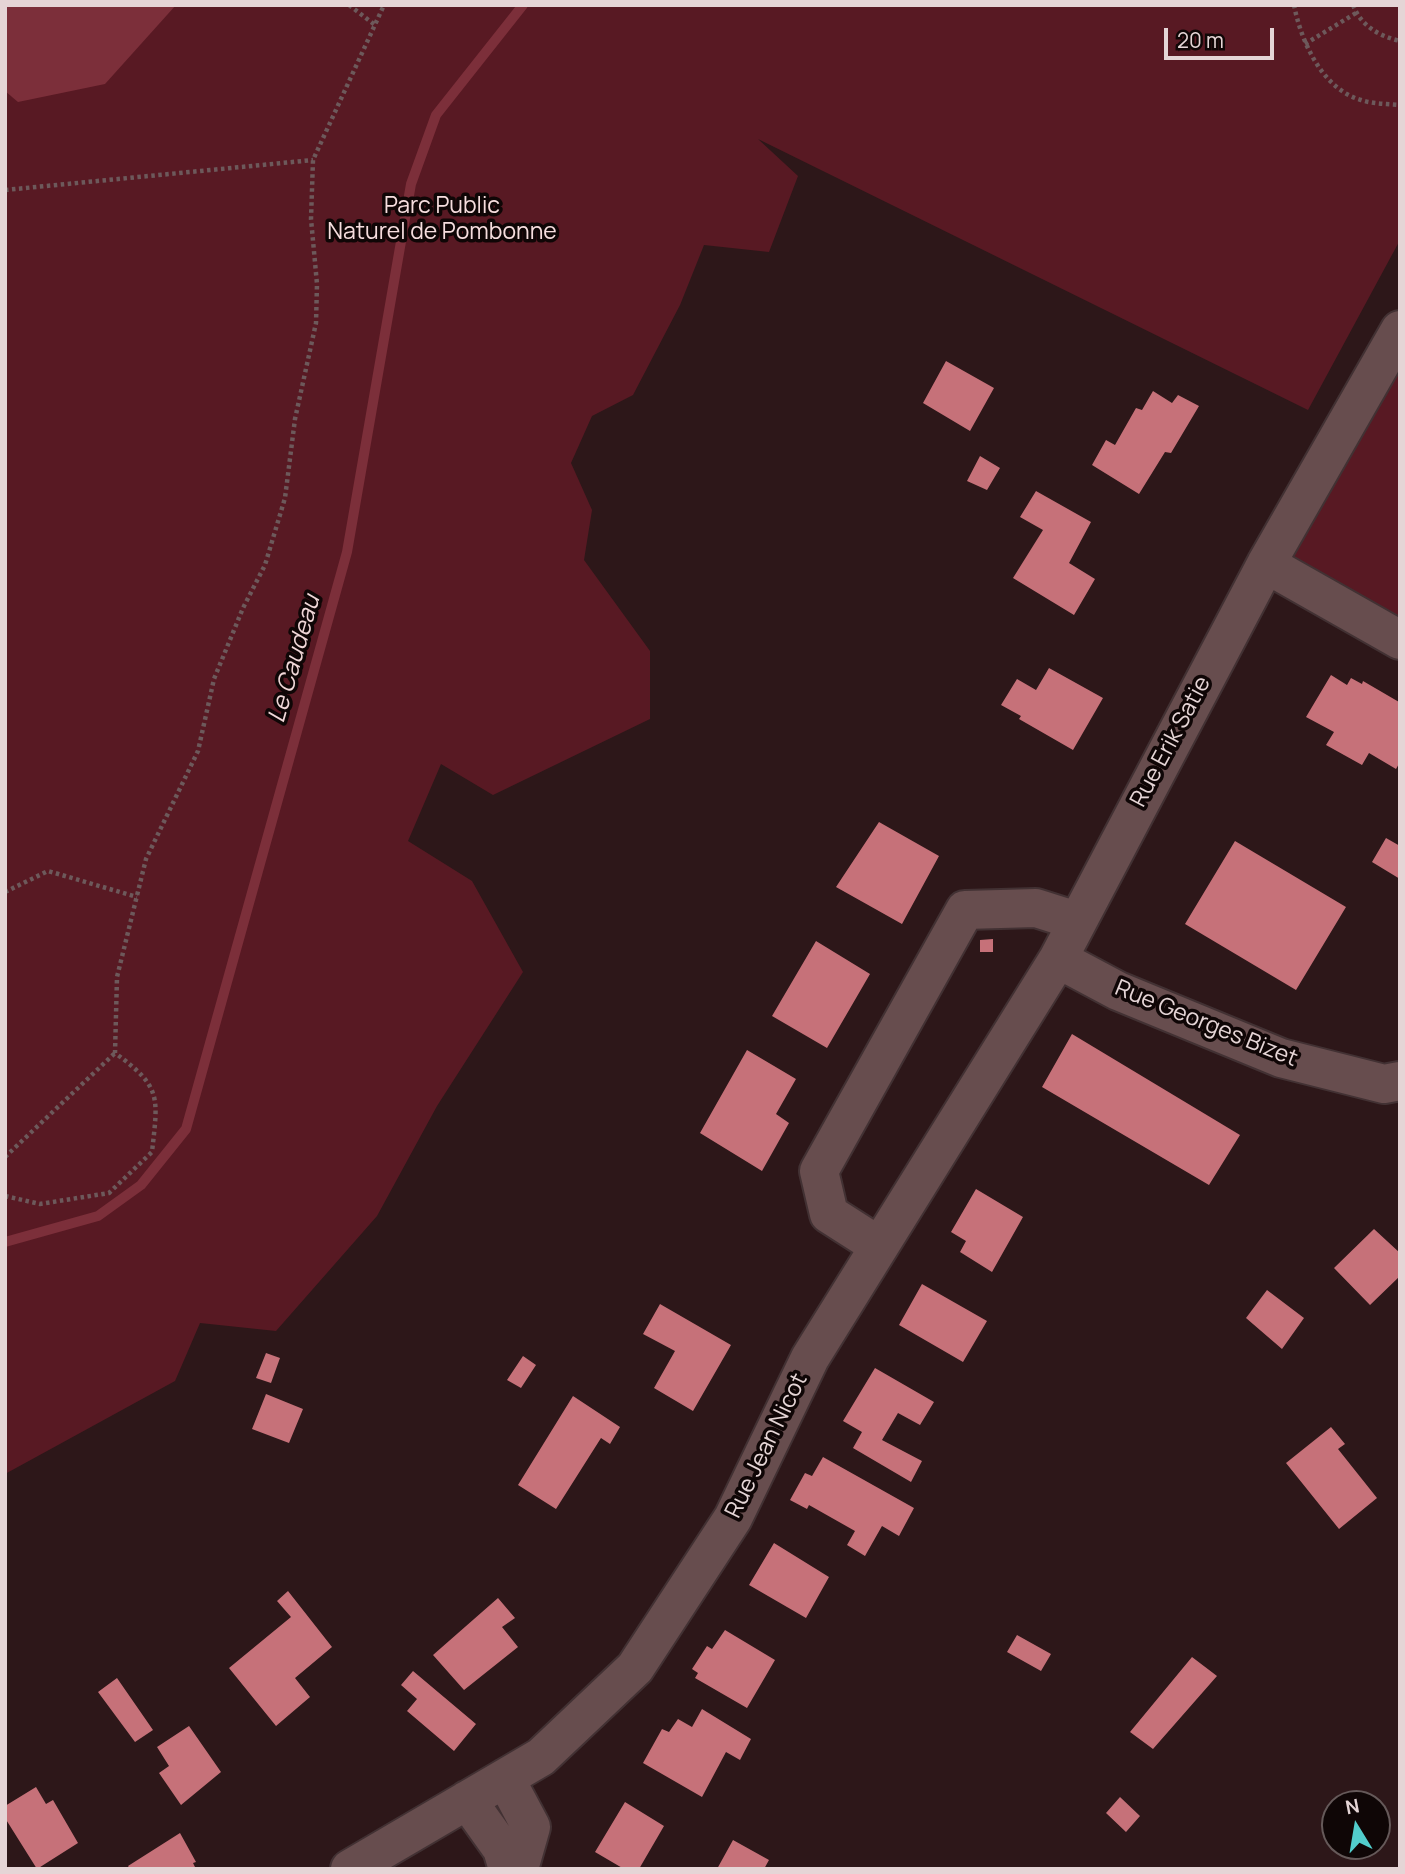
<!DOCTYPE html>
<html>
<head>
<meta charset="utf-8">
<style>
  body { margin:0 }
  #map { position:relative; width:1405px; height:1874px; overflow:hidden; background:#2d1719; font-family:Manrope,sans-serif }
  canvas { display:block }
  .frame { position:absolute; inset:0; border:7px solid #e5d5d6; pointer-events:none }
  .north { position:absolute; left:1321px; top:1790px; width:70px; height:70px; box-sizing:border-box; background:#0f0606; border:2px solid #655959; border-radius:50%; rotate:349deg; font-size:19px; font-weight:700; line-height:28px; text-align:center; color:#e5d5d6 }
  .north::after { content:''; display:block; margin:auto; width:24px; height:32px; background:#52cdcc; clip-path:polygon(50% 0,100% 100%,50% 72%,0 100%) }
  .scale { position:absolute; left:1164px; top:28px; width:110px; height:32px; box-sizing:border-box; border:4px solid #e5d5d6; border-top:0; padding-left:9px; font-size:21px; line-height:24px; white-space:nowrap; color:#e5d5d6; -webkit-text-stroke:5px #0f0606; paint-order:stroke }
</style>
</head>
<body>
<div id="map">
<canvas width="1405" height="1874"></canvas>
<div class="frame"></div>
<div class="north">N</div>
<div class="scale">20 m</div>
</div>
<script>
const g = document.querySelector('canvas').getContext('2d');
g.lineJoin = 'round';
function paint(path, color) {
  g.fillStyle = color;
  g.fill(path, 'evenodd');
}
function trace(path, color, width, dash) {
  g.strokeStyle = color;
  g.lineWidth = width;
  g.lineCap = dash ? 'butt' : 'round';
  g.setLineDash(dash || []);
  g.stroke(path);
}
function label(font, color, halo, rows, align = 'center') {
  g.font = font + ' Manrope,sans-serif';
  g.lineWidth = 7;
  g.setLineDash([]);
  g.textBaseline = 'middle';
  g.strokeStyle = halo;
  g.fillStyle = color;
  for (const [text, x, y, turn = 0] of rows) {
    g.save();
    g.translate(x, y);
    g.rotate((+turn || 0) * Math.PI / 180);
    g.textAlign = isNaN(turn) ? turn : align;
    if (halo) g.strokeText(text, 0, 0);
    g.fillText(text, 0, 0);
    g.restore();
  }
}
paint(new Path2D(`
  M 5,5 L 1400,5 L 1400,240 L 1308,410 L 758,139 L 798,176 L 769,252 L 704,245 L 680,305 L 633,395 L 592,416 L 571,463 L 592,510 L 584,560 L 650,651 L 650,719 L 493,795 L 441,764 L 408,841 L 472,881 L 523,972 L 437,1106 L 377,1216 L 276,1331 L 200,1323 L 175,1381 L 5,1474 Z
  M 1400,361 L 1400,624 L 1288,559 Z`), '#581923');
paint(new Path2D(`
  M 5,5 L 176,5 L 105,84 L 18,102 L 5,91 Z`), '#7c2f3a');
trace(new Path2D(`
  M 5,1242 L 98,1216 L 141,1185 L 186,1129 L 347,552 L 411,184 L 436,115 L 523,5`), '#7c2f3a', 10);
paint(new Path2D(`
  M 946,361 L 994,388 L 970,431 L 923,403 Z
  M 1153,391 L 1172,403 L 1178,395 L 1199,406 L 1171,453 L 1165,452 L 1139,494 L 1092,465 L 1106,440 L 1115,445 L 1136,408 L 1142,410 Z
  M 980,456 L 1000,468 L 987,490 L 967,481 Z
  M 1036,491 L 1091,522 L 1069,563 L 1095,579 L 1074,615 L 1013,578 L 1043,530 L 1020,517 Z
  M 1049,668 L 1103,698 L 1073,750 L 1019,719 L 1021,716 L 1001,705 L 1017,679 L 1036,690 Z
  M 1331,675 L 1347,685 L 1351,678 L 1362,684 L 1363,681 L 1399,702 L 1400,762 L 1396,769 L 1369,753 L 1362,765 L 1326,745 L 1334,732 L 1306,717 Z
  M 879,822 L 939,856 L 902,924 L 836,887 Z
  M 1386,838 L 1400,846 L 1400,879 L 1372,862 Z
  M 1235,841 L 1346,907 L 1296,990 L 1185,924 Z
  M 993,939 L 993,952 L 980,952 L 980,940 Z
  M 816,941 L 870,974 L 827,1048 L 772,1016 Z
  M 1072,1034 L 1240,1135 L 1209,1185 L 1042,1087 Z
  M 747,1050 L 796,1079 L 776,1114 L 789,1123 L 762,1171 L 700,1133 Z
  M 976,1189 L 1023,1217 L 992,1272 L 960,1252 L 966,1241 L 951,1232 Z
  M 1374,1229 L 1400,1253 L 1400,1276 L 1370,1305 L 1334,1268 Z
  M 922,1284 L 987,1321 L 963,1362 L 899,1325 Z
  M 1267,1290 L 1304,1318 L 1282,1349 L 1246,1318 Z
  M 660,1304 L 731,1345 L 693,1411 L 654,1388 L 675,1351 L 643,1334 Z
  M 266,1353 L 280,1358 L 271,1383 L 256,1378 Z
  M 523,1356 L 536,1365 L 521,1388 L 507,1380 Z
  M 875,1368 L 934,1402 L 920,1425 L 898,1413 L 882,1440 L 922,1461 L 911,1482 L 853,1448 L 862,1432 L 843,1421 Z
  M 266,1394 L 303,1409 L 289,1443 L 252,1429 Z
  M 573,1396 L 620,1427 L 610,1444 L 601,1438 L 556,1509 L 518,1485 Z
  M 1331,1427 L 1345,1444 L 1338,1449 L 1377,1498 L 1339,1529 L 1286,1463 Z
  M 823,1457 L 914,1508 L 899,1536 L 882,1526 L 865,1556 L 847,1545 L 855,1531 L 809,1505 L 807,1509 L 790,1500 L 805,1473 L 812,1476 Z
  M 774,1543 L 829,1577 L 806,1618 L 749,1585 Z
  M 288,1591 L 332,1647 L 295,1678 L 310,1697 L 276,1726 L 229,1668 L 291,1617 L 277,1601 Z
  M 498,1598 L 515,1618 L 502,1627 L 518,1647 L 464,1690 L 433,1655 Z
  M 725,1630 L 775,1660 L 747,1708 L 695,1678 L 698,1673 L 692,1669 L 707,1646 L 712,1649 Z
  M 1017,1635 L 1051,1654 L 1041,1671 L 1007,1652 Z
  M 1192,1657 L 1217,1676 L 1153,1749 L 1130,1732 Z
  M 413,1671 L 476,1724 L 454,1751 L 407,1711 L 417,1699 L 401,1685 Z
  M 117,1678 L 153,1730 L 135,1742 L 98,1692 Z
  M 702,1709 L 751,1739 L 740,1760 L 726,1752 L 702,1797 L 643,1763 L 662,1729 L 669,1732 L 678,1719 L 692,1727 Z
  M 189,1726 L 221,1772 L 181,1805 L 159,1773 L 169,1766 L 157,1747 Z
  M 36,1787 L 46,1804 L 53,1800 L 78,1843 L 37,1869 L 5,1818 L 5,1806 Z
  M 1120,1797 L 1140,1816 L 1126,1832 L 1106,1813 Z
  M 625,1802 L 664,1826 L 639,1869 L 624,1869 L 595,1852 Z
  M 180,1833 L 196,1862 L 193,1863 L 196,1869 L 130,1869 L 128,1866 Z
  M 733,1840 L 769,1860 L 764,1869 L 717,1869 Z`), '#c67179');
const street = new Path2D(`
  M 1266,564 L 1400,640
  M 1058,959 L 1118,991 L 1281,1058 L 1384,1084 L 1400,1081
  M 879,1246 L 829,1214 L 819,1171 L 965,910 L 1036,908 L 1077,921
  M 505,1778 L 531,1827 L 519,1869
  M 467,1800 L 502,1849 L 508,1869
  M 350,1869 L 541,1757 L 635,1668 L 733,1518 L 810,1358 L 1058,959 L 1266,564 L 1400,330`);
trace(street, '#423133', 42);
trace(new Path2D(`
  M 349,5 L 375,25
  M 1294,5 C 1301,41 1322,89 1361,100 C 1373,104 1387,104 1400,105
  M 1353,5 C 1361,26 1379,36 1400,41
  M 1305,44 L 1356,13
  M 5,190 L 313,160
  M 5,892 L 48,871 L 137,897
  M 5,1157 L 115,1053
  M 5,1196 L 40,1204 L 109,1193 L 152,1152 C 158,1097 162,1087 115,1053 L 117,977 L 146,859 L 198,751 L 214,679 L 243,608 L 265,565 L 285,498 L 295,419 L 316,323 L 317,284 L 311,219 L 313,160 L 384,5`), '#6d595b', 4.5, [3.5, 3.5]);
trace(street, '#674d4e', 38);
label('23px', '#f6ddde', '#0f0606', [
  ["Parc Public",442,207],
  ["Naturel de Pombonne",442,233]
]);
label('23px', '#e5d5d6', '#0f0606', [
  ["Rue Erik Satie",1171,742,-62],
  ["Rue Georges Bizet",1206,1024,22],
  ["Rue Jean Nicot",767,1446,-64]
]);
label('italic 24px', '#f0d7d8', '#0f0606', [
  ["Le Caudeau",295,659,-74]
]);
</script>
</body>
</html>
